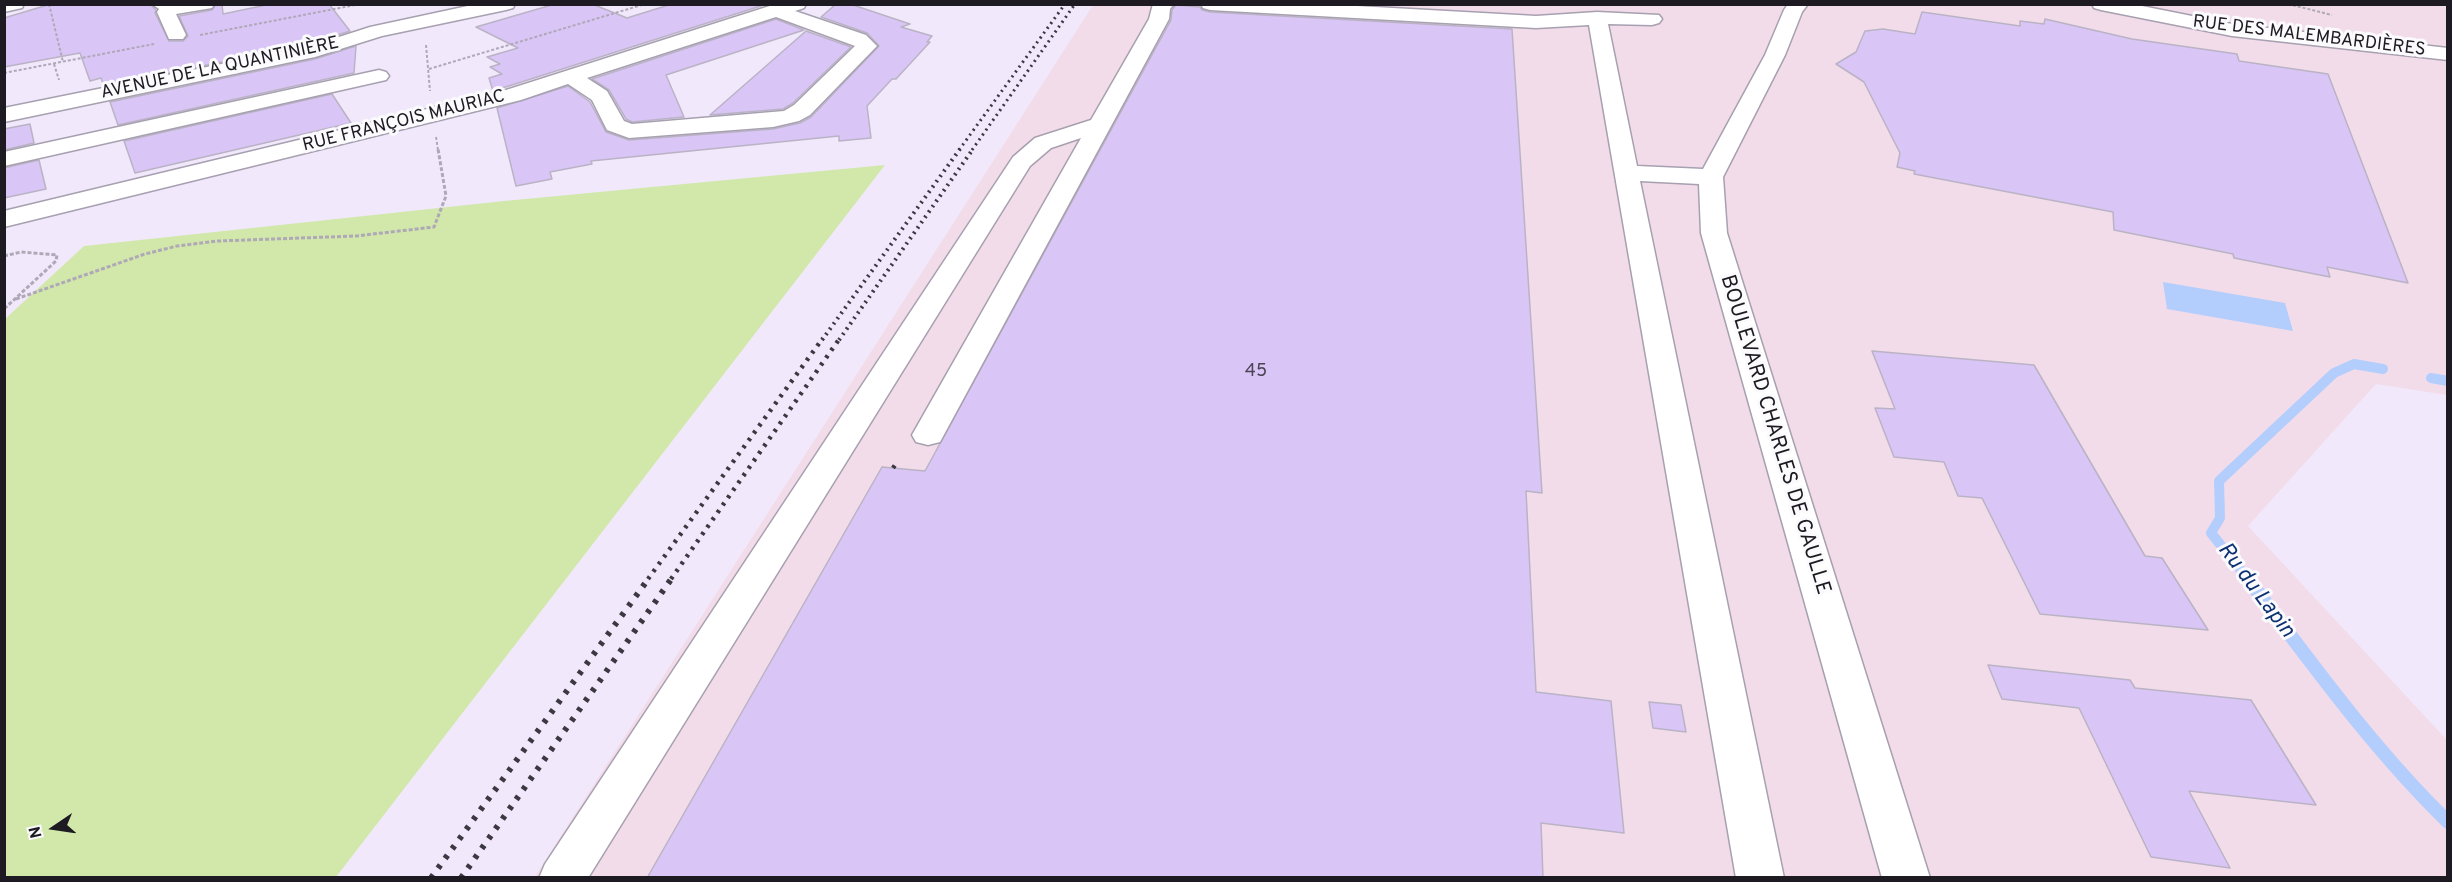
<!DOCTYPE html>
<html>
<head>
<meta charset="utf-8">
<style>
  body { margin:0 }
  #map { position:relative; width:2452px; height:882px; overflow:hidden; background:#f1e9fb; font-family:Overpass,sans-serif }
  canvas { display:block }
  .frame { position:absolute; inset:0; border:6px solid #1d1a21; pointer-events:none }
  .north { position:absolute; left:24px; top:798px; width:60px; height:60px; -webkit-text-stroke:4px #fbfafd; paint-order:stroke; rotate:257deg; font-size:16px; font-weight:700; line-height:24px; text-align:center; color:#1d1a21 }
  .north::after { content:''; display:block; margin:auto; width:21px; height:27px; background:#1d1a21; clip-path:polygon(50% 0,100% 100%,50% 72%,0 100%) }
</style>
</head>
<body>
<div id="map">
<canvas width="2452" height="882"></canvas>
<div class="frame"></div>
<div class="north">N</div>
</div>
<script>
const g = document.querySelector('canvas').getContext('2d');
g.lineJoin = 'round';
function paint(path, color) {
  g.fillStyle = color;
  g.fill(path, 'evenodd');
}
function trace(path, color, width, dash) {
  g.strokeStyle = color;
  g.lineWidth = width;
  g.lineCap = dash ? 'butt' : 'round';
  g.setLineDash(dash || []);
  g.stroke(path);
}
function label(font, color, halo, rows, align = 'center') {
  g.font = font + ' Overpass,sans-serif';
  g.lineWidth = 6;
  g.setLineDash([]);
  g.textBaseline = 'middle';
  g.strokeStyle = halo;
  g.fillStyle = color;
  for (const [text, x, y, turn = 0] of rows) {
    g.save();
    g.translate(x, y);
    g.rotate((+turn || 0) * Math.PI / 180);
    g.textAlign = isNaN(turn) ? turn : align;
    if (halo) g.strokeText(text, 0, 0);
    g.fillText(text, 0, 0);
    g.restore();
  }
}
paint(new Path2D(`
  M 1093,5 L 2447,5 L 2447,395 L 2376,384 L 2248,526 L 2447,740 L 2447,877 L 534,878 Z`), '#f2dce9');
paint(new Path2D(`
  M 885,165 L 336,877 L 5,877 L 5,319 L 84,246 L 504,201 Z`), '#d1e8aa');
paint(new Path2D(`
  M 2163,282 L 2285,303 L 2293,331 L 2167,309 Z`), '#b3cefd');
trace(new Path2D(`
  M 2431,378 L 2448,381
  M 2248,579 L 2211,533 L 2220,518 L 2219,481 L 2334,373 L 2354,364 L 2383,369`), '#b3cefd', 10);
trace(new Path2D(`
  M 2247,578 C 2311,662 2372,748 2448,822`), '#b3cefd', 14);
const building = new Path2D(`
  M 51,4 L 150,4 L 156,10 L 155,13 L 169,41 L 183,41 L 188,36 L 179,16 L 212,10 L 216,4 L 222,4 L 223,14 L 271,4 L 329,4 L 350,31 L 310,44 L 104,86 L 101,78 L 90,81 L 80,53 L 4,67 L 4,18 Z
  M 555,4 L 592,4 L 627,18 L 672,4 L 767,4 L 493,91 L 489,78 L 502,74 L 490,67 L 500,64 L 487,57 L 518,48 L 476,27 Z
  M 836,4 L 850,4 L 910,24 L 901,27 L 932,36 L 927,42 L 930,42 L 896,79 L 892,79 L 867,106 L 871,138 L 839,141 L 839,136 L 591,161 L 592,164 L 550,172 L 552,179 L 516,186 L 497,108 L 568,86 L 590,102 L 606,132 L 629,140 L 773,129 L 800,123 L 811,117 L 879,46 L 867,33 L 821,17 Z
  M 1176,5 L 1200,7 L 1202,10 L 1210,12 L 1512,29 L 1542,493 L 1526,491 L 1536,692 L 1611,701 L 1624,833 L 1541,823 L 1543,878 L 647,878 L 882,467 L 925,471 L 1171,20 L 1172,10 Z
  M 1922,12 L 2020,26 L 2020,21 L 2044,24 L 2045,19 L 2132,39 L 2237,54 L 2239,61 L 2328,74 L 2408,283 L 2327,267 L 2330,277 L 2234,258 L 2233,254 L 2114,230 L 2113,212 L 1914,174 L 1915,171 L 1897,167 L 1900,153 L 1864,82 L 1836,64 L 1856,52 L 1865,31 L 1883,29 L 1915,34 Z
  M 776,19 L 804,30 L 666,75 L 684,117 L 632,122 L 626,119 L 609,90 L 592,79 Z
  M 806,31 L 851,47 L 793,103 L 783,109 L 710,115 Z
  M 356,46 L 354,73 L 322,80 L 118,125 L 110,102 L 315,59 Z
  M 332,94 L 351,123 L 135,173 L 124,141 Z
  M 30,124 L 34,143 L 4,150 L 4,129 Z
  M 39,160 L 46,189 L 4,198 L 4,168 Z
  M 1872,351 L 2034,365 L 2145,556 L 2162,558 L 2208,630 L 2040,614 L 1982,498 L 1958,496 L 1944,462 L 1894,457 L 1875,408 L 1895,409 Z
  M 1988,665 L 2130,680 L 2135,688 L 2251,700 L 2316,805 L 2189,791 L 2230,868 L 2151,857 L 2079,708 L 2002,699 Z
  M 1649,702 L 1681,705 L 1686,732 L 1653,728 Z`);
paint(building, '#dac5f7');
trace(building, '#bab3c5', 1.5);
const minor = new Path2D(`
  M 4,4 L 24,4 L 22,8 L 4,12 Z
  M 152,4 L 214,4 L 212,8 L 176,14 L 186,35 L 183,39 L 169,39 L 157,12 L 159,9 Z
  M 477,4 L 515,4 L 513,8 L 506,10 L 382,36 L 315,57 L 4,122 L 4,108 L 311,46 L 370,27 Z
  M 776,4 L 806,4 L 804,8 L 795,11 L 866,35 L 877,46 L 810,115 L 799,121 L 773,127 L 629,138 L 607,130 L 592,100 L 568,84 L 521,100 L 4,227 L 4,211 L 506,90 ZM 776,17 L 855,46 L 794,105 L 784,111 L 632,124 L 624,121 L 607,91 L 587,78 Z
  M 1153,4 L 1174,4 L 1170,9 L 1169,19 L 940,442 L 928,445 L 916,442 L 912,435 L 1081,138 L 1051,148 L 1030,166 L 588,878 L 539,878 L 545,864 L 1013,157 L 1035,138 L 1091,120 L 1149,19 Z
  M 1201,4 L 1321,4 L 1536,16 L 1597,12 L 1659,15 L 1662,19 L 1659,23 L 1652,25 L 1608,24 L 1637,166 L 1703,169 L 1765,55 L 1784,10 L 1788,4 L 1808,4 L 1802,12 L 1785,55 L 1723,177 L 1727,233 L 1930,878 L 1882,878 L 1701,233 L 1699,184 L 1640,181 L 1784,878 L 1736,878 L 1589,25 L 1536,28 L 1210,10 L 1203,8 Z
  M 2092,4 L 2132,4 L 2232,24 L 2448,48 L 2448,60 L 2232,36 L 2101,10 L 2094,8 Z
  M 379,70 L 386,72 L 389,76 L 386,80 L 4,166 L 4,152 Z`);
trace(minor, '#a7a0b0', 3);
trace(new Path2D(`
  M 49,4 L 63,62
  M 2288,4 L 2332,15
  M 200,35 L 355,5
  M 426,45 L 430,91
  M 54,64 L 59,80
  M 429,69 L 645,4
  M 4,73 L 154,44
  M 436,137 L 438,150`), '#afa8b7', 2, [3, 2]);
trace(new Path2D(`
  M 4,256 L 21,252 L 57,255 L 56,261 L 4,309
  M 16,299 L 145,254 L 177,246 L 218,241 L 356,236 L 434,227 L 446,196 L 438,149`), '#afa8b7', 3, [4, 2]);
paint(minor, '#fff');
trace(new Path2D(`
  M 959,150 L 1065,4
  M 972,150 L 1075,4`), '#3c3841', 3, [2, 4]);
trace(new Path2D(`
  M 822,340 L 960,149
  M 839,340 L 973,149`), '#3c3841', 4, [2, 4.5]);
trace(new Path2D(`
  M 893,468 L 898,461
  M 648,579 L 823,338
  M 671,579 L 840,338`), '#3c3841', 4.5, [3, 6]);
trace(new Path2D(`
  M 431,878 L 649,578
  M 461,878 L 672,578`), '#3c3841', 6, [4, 8]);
label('18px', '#1d1a21', '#fbfafd', [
  ["RUE DES MALEMBARDIÈRES",2309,37,7],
  ["AVENUE DE LA QUANTINIÈRE",220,69,-12],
  ["RUE FRANÇOIS MAURIAC",404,122,-14]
]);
label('18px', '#4c4556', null, [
  ["45",1256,372]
]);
label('21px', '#1d1a21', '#fbfafd', [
  ["BOULEVARD CHARLES DE GAULLE",1774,435,73]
]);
label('italic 22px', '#0d3273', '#fbfafd', [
  ["Ru du Lapin",2255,591,53]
]);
</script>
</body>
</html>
